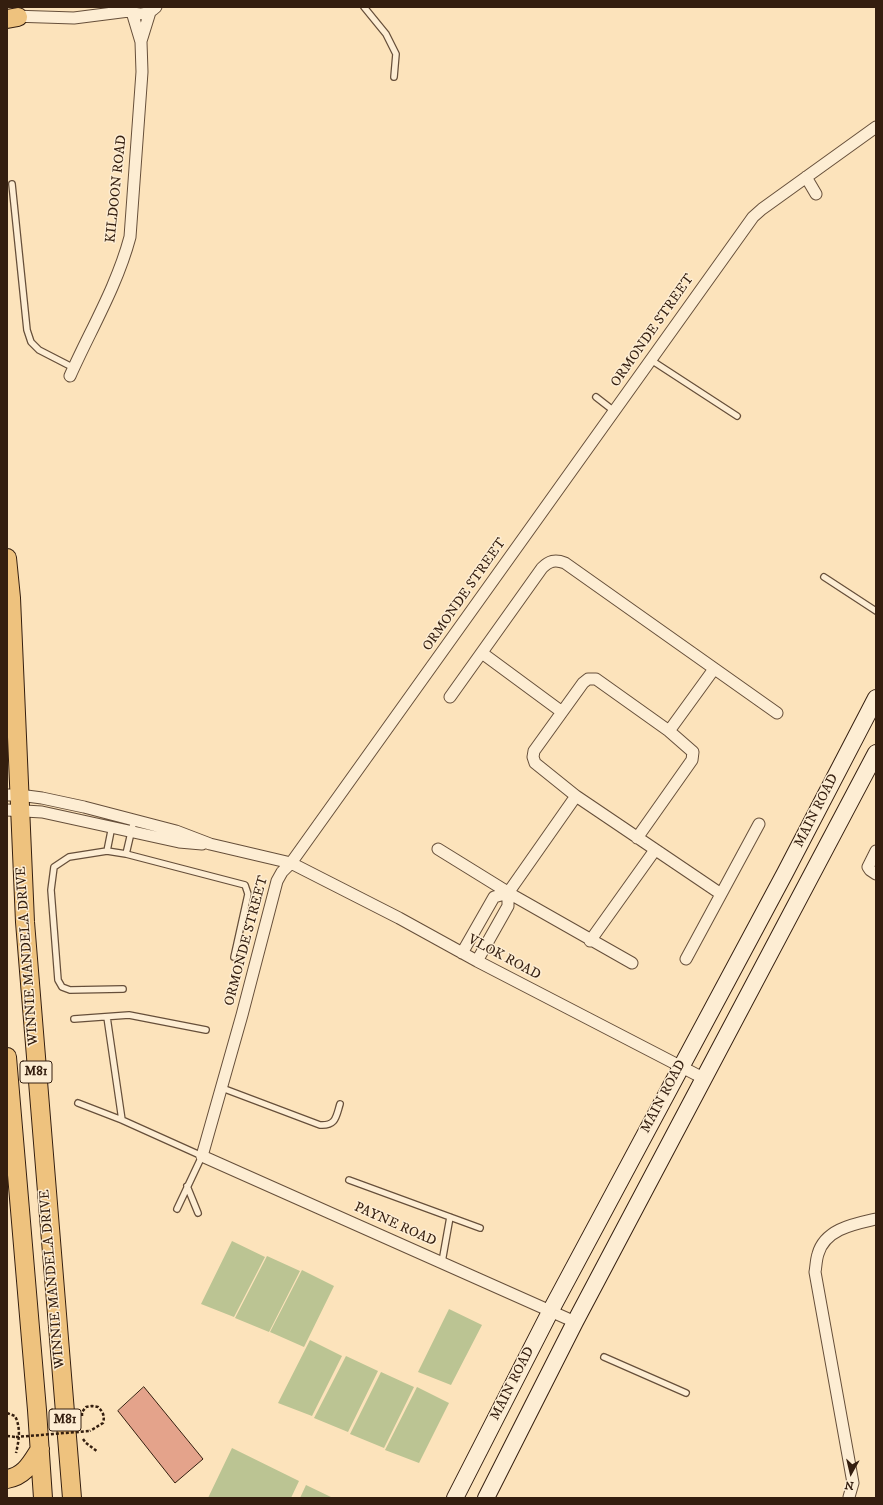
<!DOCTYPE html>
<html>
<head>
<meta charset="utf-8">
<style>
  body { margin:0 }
  #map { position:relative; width:883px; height:1505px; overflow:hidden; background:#fce3bb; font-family:"IM FELL DW Pica",serif }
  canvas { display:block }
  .frame { position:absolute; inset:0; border:8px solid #341e0f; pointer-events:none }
  .north { position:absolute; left:831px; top:1453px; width:40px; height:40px; -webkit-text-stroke:3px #fdedd3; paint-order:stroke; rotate:188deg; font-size:11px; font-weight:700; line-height:16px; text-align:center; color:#341e0f }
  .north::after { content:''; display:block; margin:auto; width:14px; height:18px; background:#341e0f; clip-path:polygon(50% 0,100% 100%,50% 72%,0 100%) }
</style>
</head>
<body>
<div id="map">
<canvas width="883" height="1505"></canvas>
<div class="frame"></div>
<div class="north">N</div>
</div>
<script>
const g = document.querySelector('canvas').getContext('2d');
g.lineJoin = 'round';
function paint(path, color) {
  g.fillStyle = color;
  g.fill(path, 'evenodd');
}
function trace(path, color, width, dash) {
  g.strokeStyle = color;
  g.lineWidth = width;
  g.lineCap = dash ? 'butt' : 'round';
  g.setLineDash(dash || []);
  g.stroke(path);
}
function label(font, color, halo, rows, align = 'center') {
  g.font = font + ' "IM FELL DW Pica",serif';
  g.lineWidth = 3;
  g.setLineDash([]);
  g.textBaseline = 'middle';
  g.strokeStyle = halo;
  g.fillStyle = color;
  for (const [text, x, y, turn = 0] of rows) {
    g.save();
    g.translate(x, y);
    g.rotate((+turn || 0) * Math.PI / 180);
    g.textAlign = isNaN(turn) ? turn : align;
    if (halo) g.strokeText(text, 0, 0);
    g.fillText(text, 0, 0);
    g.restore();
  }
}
paint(new Path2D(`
  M 232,1241 L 265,1257 L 234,1317 L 201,1304 Z
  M 267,1256 L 300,1271 L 269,1332 L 235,1318 Z
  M 302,1270 L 334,1286 L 304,1347 L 270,1332 Z
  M 449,1309 L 482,1325 L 451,1385 L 418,1372 Z
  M 310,1340 L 342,1356 L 312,1416 L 278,1403 Z
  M 346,1356 L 378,1371 L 348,1432 L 314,1418 Z
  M 381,1372 L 414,1387 L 384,1448 L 350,1434 Z
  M 417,1387 L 449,1403 L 419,1463 L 385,1450 Z
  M 232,1448 L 299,1481 L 291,1498 L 208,1498 Z
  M 306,1485 L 333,1498 L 300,1498 Z`), '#bbc493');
const building = new Path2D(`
  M 144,1387 L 203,1459 L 175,1483 L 118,1411 Z`);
paint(building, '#e4a38b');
trace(building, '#341e0f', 1);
const service = new Path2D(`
  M 364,7 L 386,34 L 396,54 L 394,77
  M 12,184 L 27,330 L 31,342 L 39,350 L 74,368
  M 651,360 L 737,416
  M 596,397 L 614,411
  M 824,577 L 876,611
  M 107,851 L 112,826
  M 126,854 L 134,820
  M 123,989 L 70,990 L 62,987 L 58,980 L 51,890 L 54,867 L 69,857 L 107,851 L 126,854 L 245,885 L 248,894 L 234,957
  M 107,1017 L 122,1120
  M 74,1019 L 129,1015 L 206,1030
  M 222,1088 L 320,1125 C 336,1126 336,1117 340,1104
  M 78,1103 L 122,1120 L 202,1156 L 177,1209
  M 349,1180 L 480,1228
  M 187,1186 L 198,1213
  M 442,1262 L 450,1217
  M 604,1357 L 686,1393`);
const minor = new Path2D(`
  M 128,10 C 138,16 148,15 156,7
  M 12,16 L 74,18 L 129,11
  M 141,41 L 150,12
  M 806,177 L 816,194
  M 70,376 C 90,331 117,286 130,237 L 142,72 L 141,42 L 132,12
  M 482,653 L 562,712
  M 450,697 L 542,568 C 549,561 555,559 565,563 L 777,713
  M 669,731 L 714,669
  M 7,795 L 19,795 L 42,798 L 84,807 L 176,831 L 210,844 L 291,863 L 399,918 L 477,961 L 703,1078
  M 7,810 L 42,812 L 179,842 L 202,844
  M 637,838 L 692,760 L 693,752 L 669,731 L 596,679 L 588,679 L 583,683 L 534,751 L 533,757 L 535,763 L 576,796 L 721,894
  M 438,849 L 514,896 L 632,963
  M 876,851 L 868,867 L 870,870 L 876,874
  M 590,941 L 655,850
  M 462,953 L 494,897 L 508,893 L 576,796
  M 686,959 L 759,824
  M 477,961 L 508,906 L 508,893
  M 575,1322 L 202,1156 L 242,1015 L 277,881 L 282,872 L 291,863 L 753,217 L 762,209 L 876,127
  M 849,1497 L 853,1483 L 815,1272 C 816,1267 816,1260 818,1254 C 825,1229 854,1224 876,1219`);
const secondary = new Path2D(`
  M 455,1498 L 551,1310 L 785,873 L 876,698
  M 486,1498 L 575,1322 L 876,753`);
const primary = new Path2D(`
  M 7,19 L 18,17
  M 7,558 L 11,598 L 25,922 L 72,1498
  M 7,1057 L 37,1410 L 43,1498
  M 7,1479 C 25,1476 31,1463 40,1449`);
trace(service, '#664f3a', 8);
trace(minor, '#664f3a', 13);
trace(secondary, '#341e0f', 18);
trace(primary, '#341e0f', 20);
trace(new Path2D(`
  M 7,1413 L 15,1416 C 21,1428 19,1440 16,1453
  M 82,1416 L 82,1412 L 86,1407 L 92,1406 L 98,1407 C 103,1412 105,1416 103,1423 L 90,1431
  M 7,1436 L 16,1437
  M 83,1439 L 86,1443 L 98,1452`), '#341e0f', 2.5, [3, 2]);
trace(service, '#fdedd3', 5.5);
trace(minor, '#fdedd3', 11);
trace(secondary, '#fdedd3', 16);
trace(primary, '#eec27e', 18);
trace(new Path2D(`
  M 16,1437 L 90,1431`), '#341e0f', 2.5, [3, 2]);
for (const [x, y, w] of [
  [36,1072,32],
  [65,1420,32]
]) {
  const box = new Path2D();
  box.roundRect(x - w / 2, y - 11, w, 22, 3);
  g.fillStyle = '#fdedd3';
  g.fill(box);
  trace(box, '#341e0f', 1);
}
label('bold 13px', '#341e0f', null, [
  ["M81",36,1072],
  ["M81",65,1420]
]);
label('14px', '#341e0f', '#fdedd3', [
  ["KILDOON ROAD",117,189,-84],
  ["ORMONDE STREET",653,331,-55],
  ["ORMONDE STREET",465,595,-55],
  ["MAIN ROAD",817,811,-63],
  ["ORMONDE STREET",247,941,-75],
  ["WINNIE MANDELA DRIVE",28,956,-94],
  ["VLOK ROAD",504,958,28],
  ["MAIN ROAD",664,1097,-62],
  ["PAYNE ROAD",395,1225,24],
  ["WINNIE MANDELA DRIVE",53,1279,-95],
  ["MAIN ROAD",513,1384,-63]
]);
</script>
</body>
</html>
